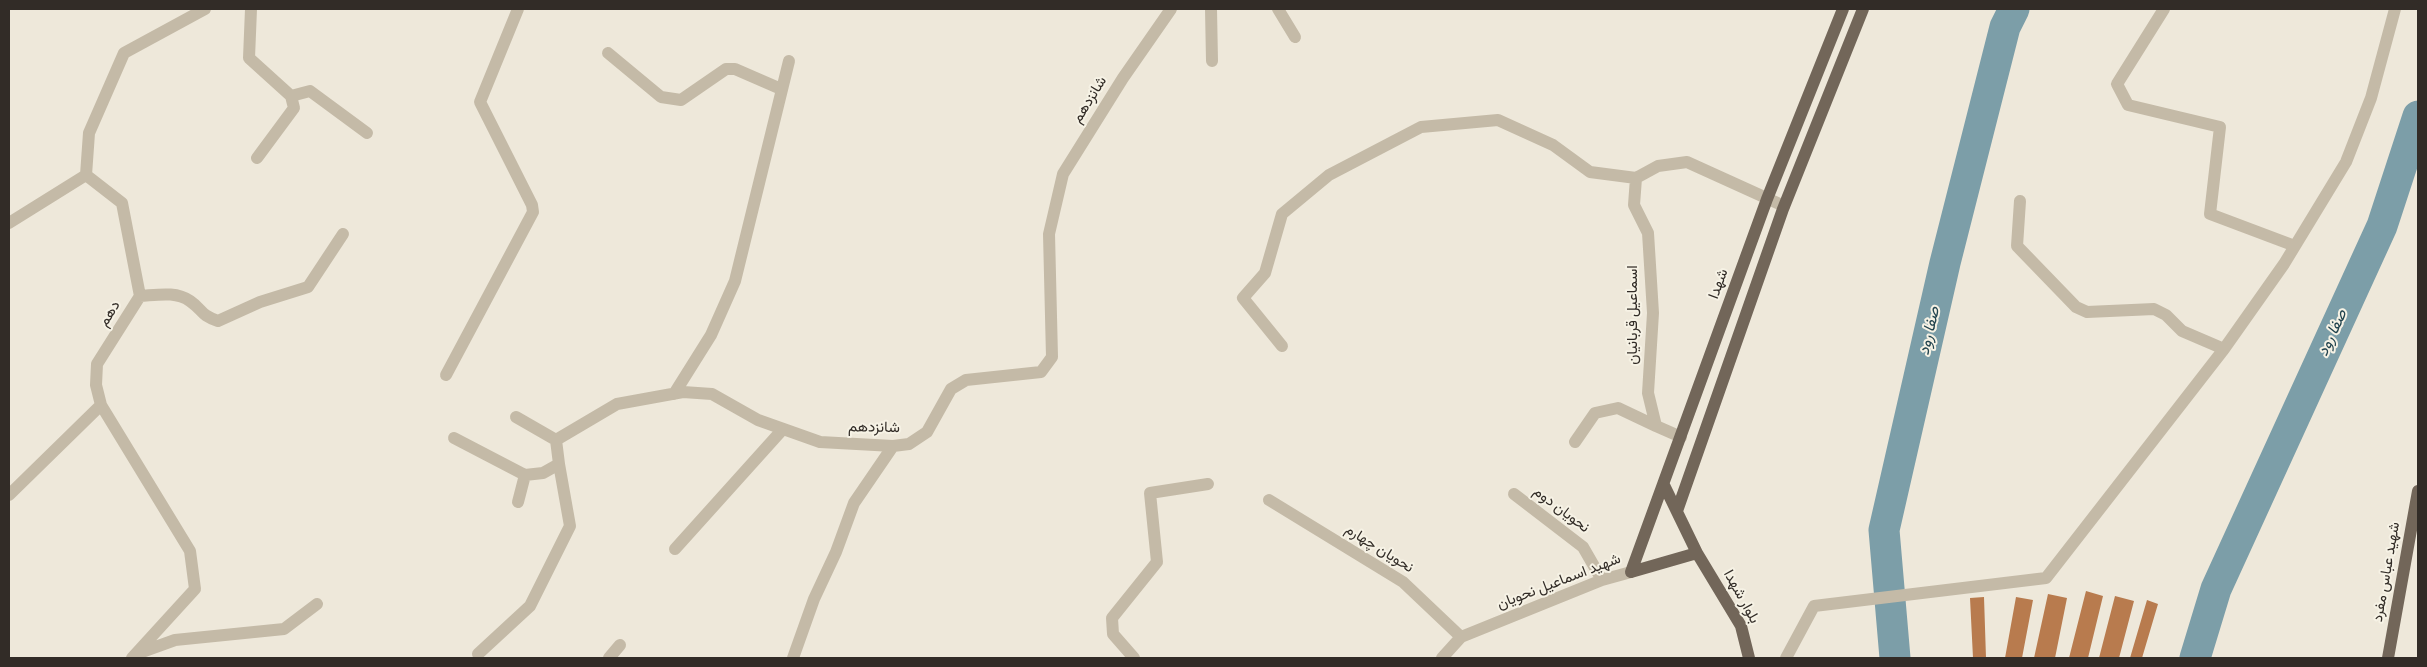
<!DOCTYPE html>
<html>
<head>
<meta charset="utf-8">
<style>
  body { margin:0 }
  #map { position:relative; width:2427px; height:667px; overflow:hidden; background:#eee8da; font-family:"Titillium Web",sans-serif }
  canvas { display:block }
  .frame { position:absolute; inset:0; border:10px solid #322c27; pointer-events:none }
</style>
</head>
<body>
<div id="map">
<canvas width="2427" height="667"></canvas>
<div class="frame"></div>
</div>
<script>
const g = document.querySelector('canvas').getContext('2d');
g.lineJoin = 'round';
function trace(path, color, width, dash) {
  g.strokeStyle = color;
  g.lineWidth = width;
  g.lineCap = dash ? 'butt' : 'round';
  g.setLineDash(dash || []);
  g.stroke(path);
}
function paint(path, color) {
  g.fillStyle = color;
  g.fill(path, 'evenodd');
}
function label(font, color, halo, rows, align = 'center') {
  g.font = font + ' "Titillium Web",Vazirmatn,sans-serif';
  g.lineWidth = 4;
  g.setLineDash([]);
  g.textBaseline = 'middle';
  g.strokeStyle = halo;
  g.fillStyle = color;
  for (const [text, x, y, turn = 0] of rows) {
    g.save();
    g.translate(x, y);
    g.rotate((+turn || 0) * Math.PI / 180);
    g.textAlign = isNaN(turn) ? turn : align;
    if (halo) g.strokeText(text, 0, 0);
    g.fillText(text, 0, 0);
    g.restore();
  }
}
trace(new Path2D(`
  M 1895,658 L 1884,530 L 1945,263 L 2005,27 L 2014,9
  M 2195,658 L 2216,589 L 2382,226 L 2418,116`), '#7c9ea8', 31);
paint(new Path2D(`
  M 2086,591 L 2103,596 L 2088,658 L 2069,658 Z
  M 2048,594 L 2067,598 L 2055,658 L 2034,658 Z
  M 2115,596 L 2134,601 L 2119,658 L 2099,658 Z
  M 1984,597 L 1986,658 L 1973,658 L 1970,598 Z
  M 2016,597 L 2033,600 L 2022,658 L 2005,658 Z
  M 2147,600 L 2158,604 L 2142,658 L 2130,658 Z`), '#b87b4e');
trace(new Path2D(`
  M 251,9 L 249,58 L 291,96 L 294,108 L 257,158
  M 1211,9 L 1212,61
  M 1278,9 L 1295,37
  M 2164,9 L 2117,84 L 2128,105 L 2220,127 L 2210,214 L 2295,246
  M 608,53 L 661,97 L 681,100 L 726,69 L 735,69 L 781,89
  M 291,96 L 310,91 L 367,133
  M 1636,178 L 1634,205 L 1648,233 L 1653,313 L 1648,393 L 1656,426 L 1681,437
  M 2020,201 L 2017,246 L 2076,307 L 2087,312 L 2154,309 L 2166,315 L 2182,331 L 2224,349
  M 9,223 L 86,175
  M 140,296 C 157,295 176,291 190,301 C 203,310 200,315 218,321 L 260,302 L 308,287 L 343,234
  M 1282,346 L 1243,298 L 1265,273 L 1282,214 L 1329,175 L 1421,127 L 1498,120 L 1553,145 L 1590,172 L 1636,178 L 1658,166 L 1687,162 L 1784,206
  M 446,375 L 533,212 L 532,205 L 480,102 L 518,9
  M 674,394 L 711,335 L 735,281 L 789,61
  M 516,417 L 556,440
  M 454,438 L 525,475 L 543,473 L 559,464 L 556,440 L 617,404 L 683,392 L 712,394 L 758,420 L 820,442 L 893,446 L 909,444 L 927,432 L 951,389 L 966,380 L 1041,372 L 1052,357 L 1049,234 L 1063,174 L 1123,78 L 1171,9
  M 1575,442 L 1595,413 L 1618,408 L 1656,426
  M 1514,494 L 1583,547 L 1602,580
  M 9,495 L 101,405
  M 1269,500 L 1403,582 L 1461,637
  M 518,502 L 525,475
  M 675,549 L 783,429
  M 139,653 L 175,640 L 284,629 L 317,604
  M 478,654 L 530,606 L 570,526 L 559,464
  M 132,658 L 195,589 L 190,551 L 101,405 L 96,385 L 97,364 L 140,296 L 122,203 L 86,175 L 89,133 L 124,53 L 205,9
  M 609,658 L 620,645
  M 793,658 L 814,599 L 836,552 L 854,503 L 893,446
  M 1134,658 L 1113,634 L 1112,618 L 1157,562 L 1150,493 L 1208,484
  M 1442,658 L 1461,637 L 1602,580 L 1631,572
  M 1786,658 L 1814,606 L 2046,578 L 2224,349 L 2284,264 L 2346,162 L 2371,98 L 2395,9`), '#c4baa7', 12);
trace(new Path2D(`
  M 1664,485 L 1697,553 L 1741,626 L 1749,658
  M 1677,511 L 1783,209 L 1863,9
  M 1631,572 L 1767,199 L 1843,9
  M 1631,572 L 1697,553
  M 2388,658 L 2418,491`), '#726659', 12);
label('15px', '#322c27', '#f6f2e5', [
  ["شانزدهم",1090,100,-58],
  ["شهدا",1719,284,-70],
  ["دهم",110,314,-58],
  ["اسماعیل قربانیان",1633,315,-90],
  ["شانزدهم",874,428,1],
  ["نحویان دوم",1561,510,37],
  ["نحویان چهارم",1379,549,32],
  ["شهید عباس مفرد",2387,572,-80],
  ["شهید اسماعیل نحویان",1559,582,-21],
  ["بلوار شهدا",1741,597,61]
]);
label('italic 16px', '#21434e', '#f6f2e5', [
  ["صفا رود",1930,331,-77],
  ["صفا رود",2333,333,-65]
]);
</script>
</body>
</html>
